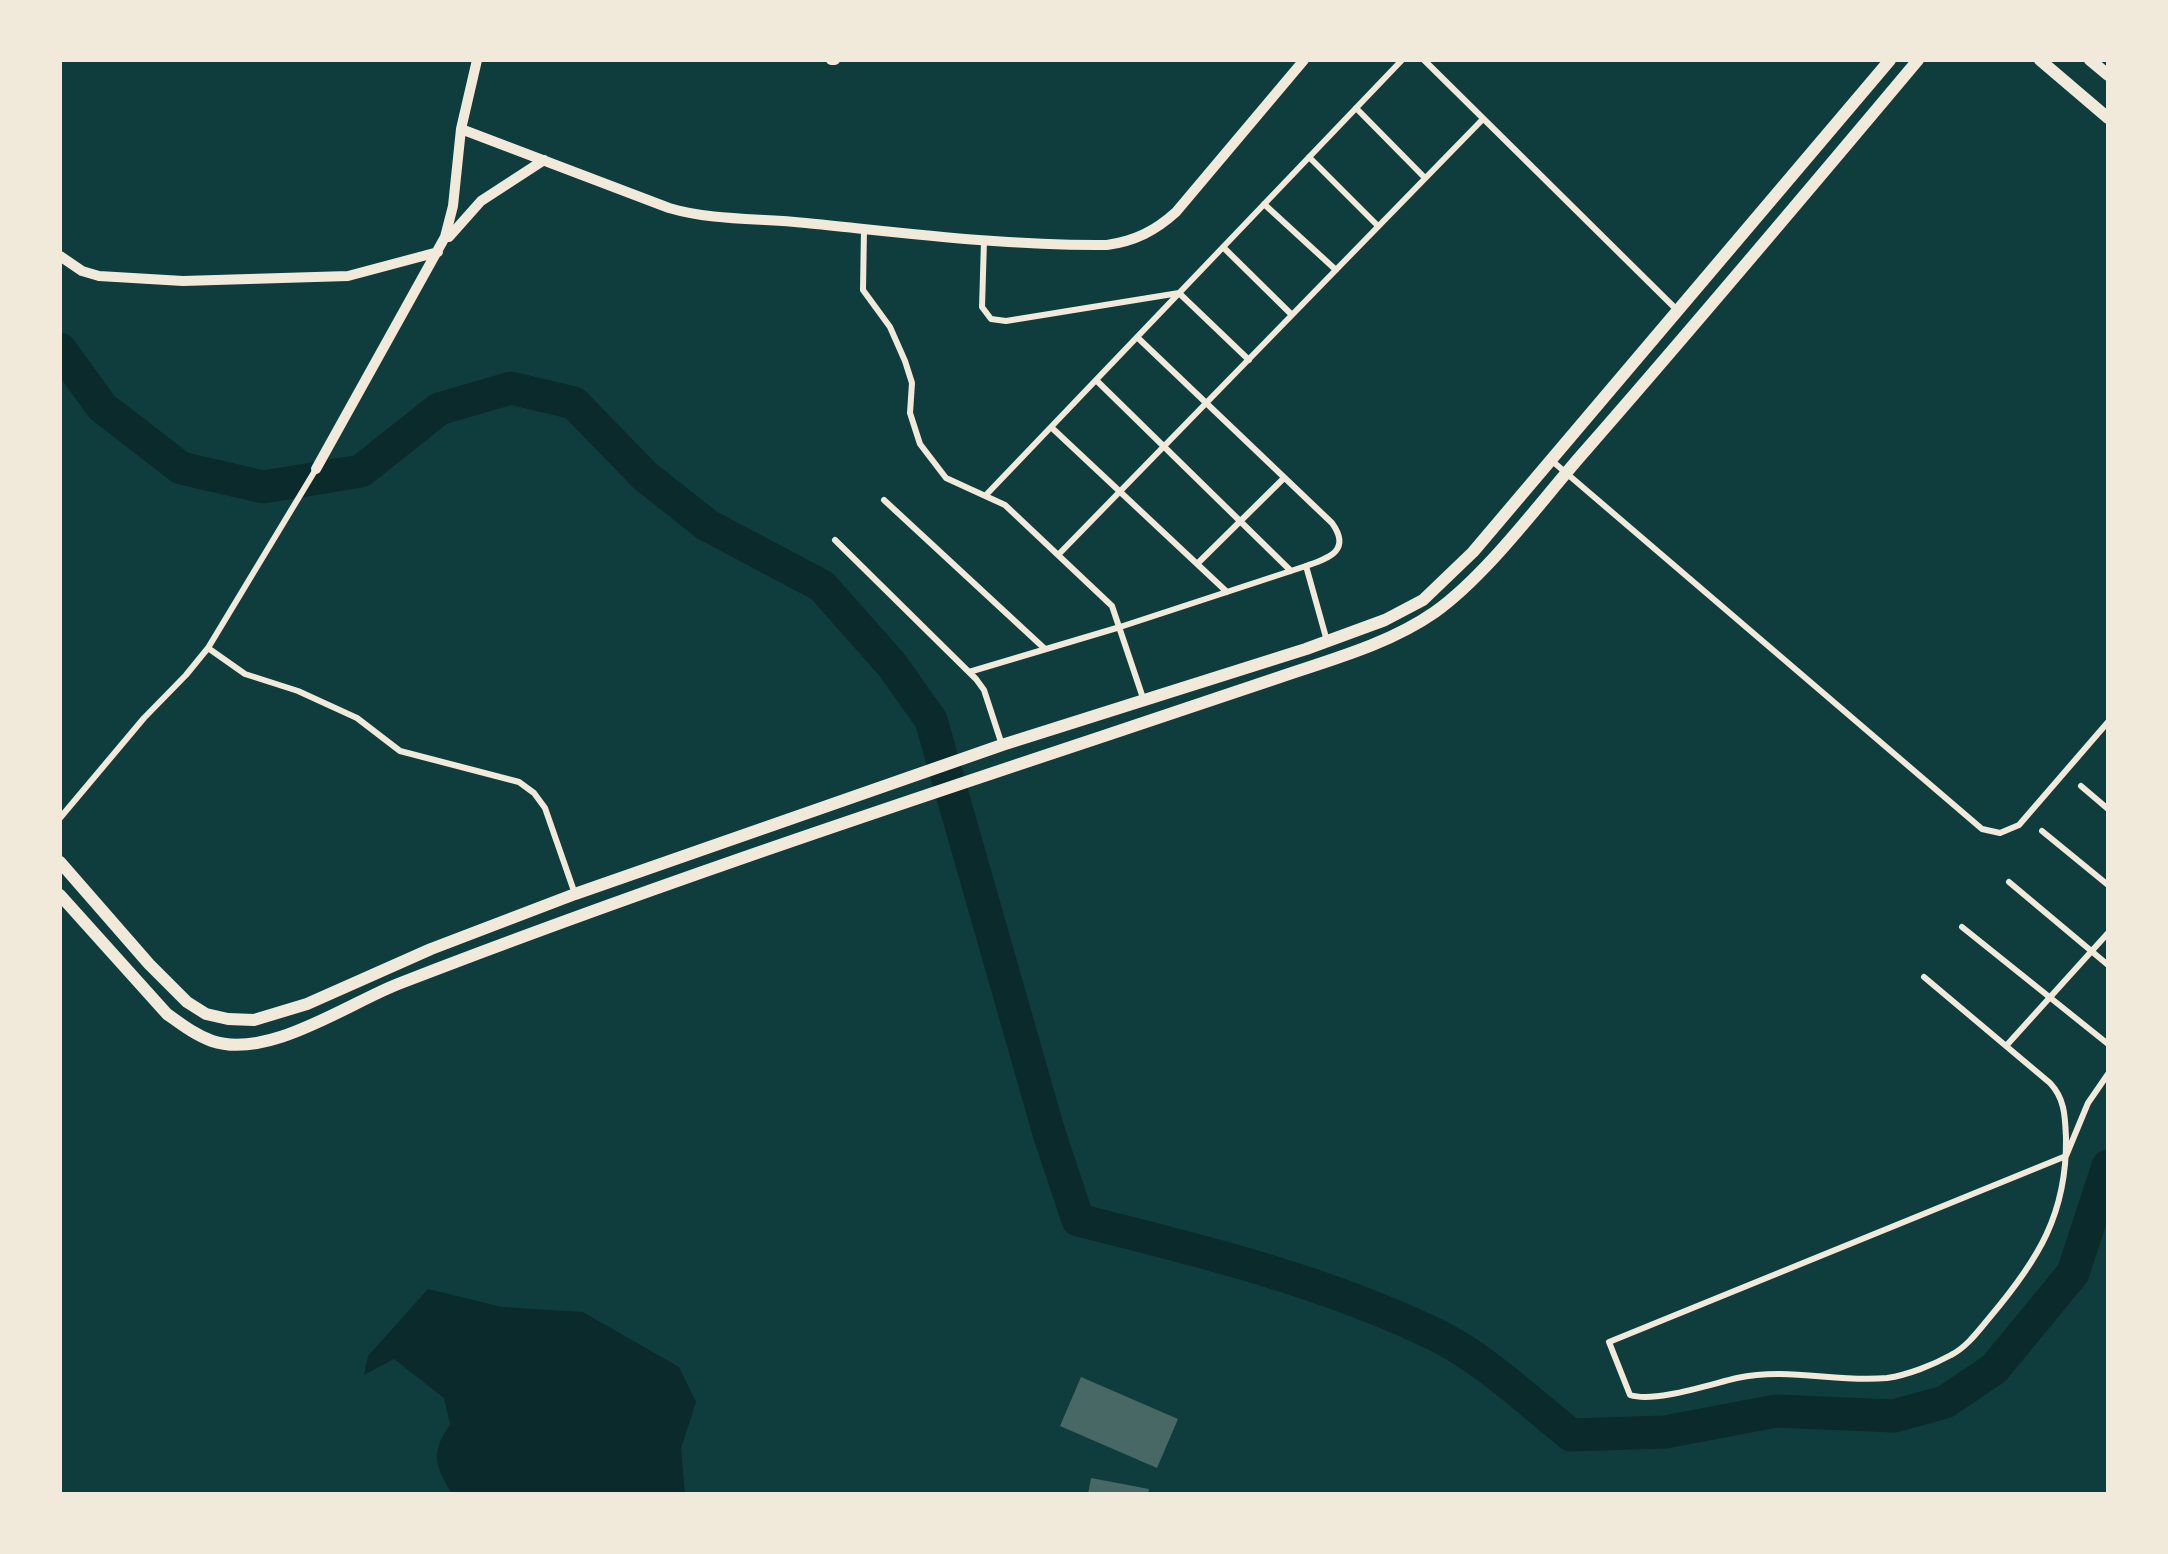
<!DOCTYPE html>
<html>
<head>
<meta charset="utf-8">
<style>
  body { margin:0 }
  #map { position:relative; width:2168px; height:1554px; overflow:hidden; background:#0f3d3e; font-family:"Work Sans",sans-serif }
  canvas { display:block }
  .frame { position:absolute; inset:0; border:62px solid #f1e9da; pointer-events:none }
</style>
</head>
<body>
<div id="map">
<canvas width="2168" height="1554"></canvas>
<div class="frame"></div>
</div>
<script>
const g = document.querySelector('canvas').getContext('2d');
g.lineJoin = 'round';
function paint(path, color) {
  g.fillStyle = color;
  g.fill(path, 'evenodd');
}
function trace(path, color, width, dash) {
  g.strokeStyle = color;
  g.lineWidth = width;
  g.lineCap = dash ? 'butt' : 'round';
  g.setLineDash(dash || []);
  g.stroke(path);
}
paint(new Path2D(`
  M 428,1289 L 502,1307 L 583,1312 L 679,1367 L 696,1402 L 681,1448 L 685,1494 L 452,1494 C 435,1465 430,1454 450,1424 L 444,1398 L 394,1359 L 364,1375 L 368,1356 Z`), '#0a2a2b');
trace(new Path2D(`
  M 60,349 L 102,407 L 181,468 L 263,487 L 361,471 L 439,409 L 511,388 L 574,403 L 645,476 L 707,525 L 822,586 L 892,665 L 931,720 L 1049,1133 L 1078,1220 C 1198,1250 1321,1280 1432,1333 C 1483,1357 1527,1400 1571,1435 L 1665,1432 L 1776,1411 L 1894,1416 L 1945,1402 L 1994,1369 L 2073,1273 L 2108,1166`), '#0a2a2b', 33);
paint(new Path2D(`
  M 1081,1377 L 1178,1419 L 1157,1468 L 1060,1426 Z
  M 1091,1478 L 1149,1489 L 1148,1494 L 1088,1494 Z`), '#486865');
trace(new Path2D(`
  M 1424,60 L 1677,310
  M 1356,108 L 1425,178
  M 1309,157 L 1378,226
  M 1264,204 L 1336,270
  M 864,229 L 863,290 L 890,327 L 905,361 L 912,383 L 910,413 L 920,444 L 946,478 L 1005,505 L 1112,606 L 1144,701
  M 984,241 L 982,307 L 991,319 L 1006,321 L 1179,293 L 1249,360
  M 1223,247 L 1292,315
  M 1096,380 L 1291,571
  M 1051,427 L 1227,592
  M 1551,460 L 1982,829 L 2000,833 L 2019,825 L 2108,722
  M 986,495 L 1402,60
  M 884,500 L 1045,649
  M 835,540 L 976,679 L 984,690 L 1002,745
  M 1058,555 L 1483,119
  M 1197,564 L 1284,478
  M 1306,566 L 1327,641
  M 208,648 L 245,674 L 298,691 L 357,718 L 400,751 L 519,782 L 534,793 L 545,808 L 575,894
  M 969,672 L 1120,627 L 1306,566 C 1328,558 1352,551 1332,523 L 1137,337
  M 2081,786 L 2108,809
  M 60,818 L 144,718 L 186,675 L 208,648 L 316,469
  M 2042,831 L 2108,885
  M 2009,882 L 2108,965
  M 1962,927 L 2108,1044
  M 1924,977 L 2050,1083 C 2065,1099 2065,1116 2066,1138 C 2067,1214 2038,1260 1990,1317 C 1979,1330 1967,1347 1951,1355 C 1933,1365 1908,1375 1887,1378 C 1837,1383 1789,1367 1737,1378 C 1711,1384 1655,1403 1630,1395 L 1609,1342 L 2066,1156 L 2088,1103 L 2108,1074
  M 2006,1046 L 2108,933`), '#f1e9da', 6);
trace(new Path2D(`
  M 831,60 L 835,60
  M 461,129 L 669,208 C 713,221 760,218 806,223 C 906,233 1006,246 1107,245 C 1135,241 1155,231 1176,212 L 1304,60
  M 449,237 L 481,201 L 544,160
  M 60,256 L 82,271 L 99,276 L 183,281 L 348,276 L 438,252
  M 316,469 L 445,237 L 453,206 L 461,129 L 477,60`), '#f1e9da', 10);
trace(new Path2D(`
  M 2040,60 L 2108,118
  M 2090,60 L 2108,75
  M 60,862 L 149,964 L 187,1002 L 206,1014 L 228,1019 L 254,1020 L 307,1004 L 431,949 L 575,894 L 1002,745 L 1306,649 L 1385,620 L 1423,600 L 1473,552 L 1890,60
  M 60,895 L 167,1014 C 181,1024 195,1035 212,1041 C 268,1060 347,1004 398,984 C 630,894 866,815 1101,737 C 1161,717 1221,697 1280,677 C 1333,659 1389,644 1435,612 C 1488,574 1540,502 1585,451 C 1698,322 1808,191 1918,60`), '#f1e9da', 12);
</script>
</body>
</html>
